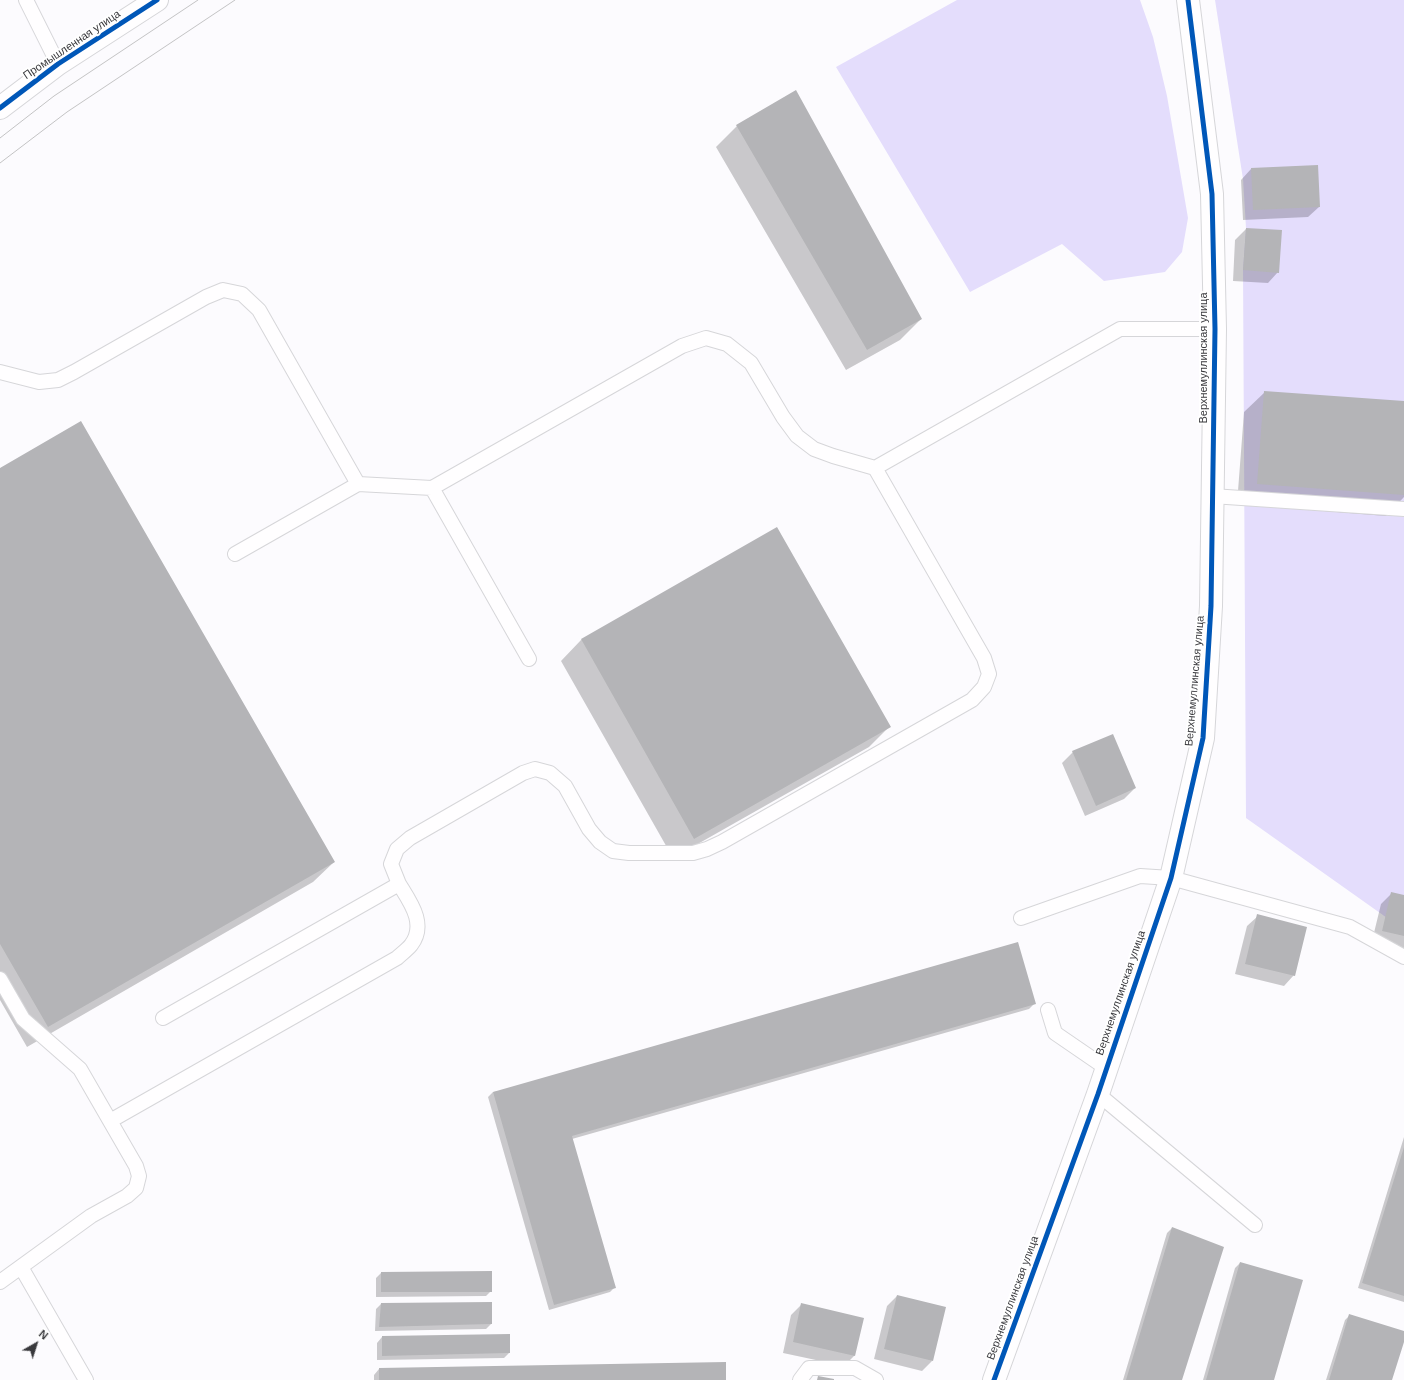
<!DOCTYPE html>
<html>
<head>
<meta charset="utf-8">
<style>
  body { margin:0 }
  #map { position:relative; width:1404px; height:1380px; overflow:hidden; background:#fcfbfe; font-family:Arial,sans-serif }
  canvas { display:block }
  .north { position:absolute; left:16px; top:1324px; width:40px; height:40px; -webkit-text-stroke:3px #fff; paint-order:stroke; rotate:39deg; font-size:11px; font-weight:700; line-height:16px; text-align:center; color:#39393d }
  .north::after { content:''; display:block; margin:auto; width:14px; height:18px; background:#39393d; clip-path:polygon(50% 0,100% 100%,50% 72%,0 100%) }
</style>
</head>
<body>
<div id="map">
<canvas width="1404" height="1380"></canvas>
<div class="north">N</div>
</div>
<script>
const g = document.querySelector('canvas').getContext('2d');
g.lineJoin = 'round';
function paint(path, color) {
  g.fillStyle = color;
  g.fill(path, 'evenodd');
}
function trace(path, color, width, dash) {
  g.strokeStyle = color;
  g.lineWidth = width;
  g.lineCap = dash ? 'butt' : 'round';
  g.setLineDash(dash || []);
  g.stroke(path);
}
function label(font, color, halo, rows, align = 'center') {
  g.font = font + ' Arial,sans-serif';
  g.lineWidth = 4;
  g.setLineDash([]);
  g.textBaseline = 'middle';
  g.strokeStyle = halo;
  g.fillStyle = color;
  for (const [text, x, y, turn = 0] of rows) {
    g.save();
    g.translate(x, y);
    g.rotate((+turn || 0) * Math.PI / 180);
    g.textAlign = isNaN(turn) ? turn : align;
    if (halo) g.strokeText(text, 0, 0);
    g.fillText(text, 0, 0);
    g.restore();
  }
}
paint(new Path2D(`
  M 957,0 L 1140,0 L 1153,37 L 1167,96 L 1188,218 L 1182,252 L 1165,272 L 1104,281 L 1062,244 L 970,292 L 836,67 Z
  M 1215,0 L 1404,0 L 1404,930 L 1246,818 L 1243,270 L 1246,228 L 1243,179 Z`), '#e4ddfc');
paint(new Path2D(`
  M 737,126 L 921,319 L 900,340 L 846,370 L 716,147 Z
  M 1251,169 L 1319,207 L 1308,217 L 1243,220 L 1241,180 Z
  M 1246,229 L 1278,272 L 1268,283 L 1233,281 L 1235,240 Z
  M 1265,392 L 1404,402 L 1404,497 L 1386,516 L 1237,504 L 1244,412 Z
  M 0,469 L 334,862 L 313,882 L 27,1047 L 0,1000 Z
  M 777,529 L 889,727 L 869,747 L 673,858 L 561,661 L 581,640 Z
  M 1073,752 L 1135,788 L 1124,799 L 1085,816 L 1062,763 Z
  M 1392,893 L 1404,896 L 1404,949 L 1372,941 L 1381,904 Z
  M 1258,916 L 1294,975 L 1284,986 L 1235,974 L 1247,926 Z
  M 1034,1004 L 1029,1009 L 572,1139 L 615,1287 L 610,1292 L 549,1310 L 488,1097 L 493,1092 Z
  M 1404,1137 L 1404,1302 L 1358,1288 Z
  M 1172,1228 L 1181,1380 L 1123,1380 L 1167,1233 Z
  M 1240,1263 L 1273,1380 L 1203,1380 L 1235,1268 Z
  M 491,1272 L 491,1291 L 486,1296 L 376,1297 L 376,1278 L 381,1273 Z
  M 897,1296 L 932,1361 L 922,1371 L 874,1359 L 887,1306 Z
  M 491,1303 L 491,1324 L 486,1329 L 375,1331 L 376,1309 L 381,1304 Z
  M 801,1305 L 863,1319 L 854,1356 L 844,1366 L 783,1353 L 791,1315 Z
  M 1350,1315 L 1404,1332 L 1404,1339 L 1391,1380 L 1326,1380 L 1345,1320 Z
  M 382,1337 L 509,1353 L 504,1358 L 377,1360 L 377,1343 Z
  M 379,1369 L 725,1380 L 374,1380 L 374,1375 Z`), '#0003');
paint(new Path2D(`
  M 796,90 L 922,319 L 867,350 L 736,125 Z
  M 1318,165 L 1320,207 L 1253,210 L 1251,168 Z
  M 1246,228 L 1282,230 L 1279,273 L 1243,270 Z
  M 1264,391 L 1404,401 L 1404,495 L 1257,484 Z
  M 81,421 L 335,862 L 48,1027 L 0,944 L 0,468 Z
  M 777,527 L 891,727 L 694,839 L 581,639 Z
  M 1113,734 L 1136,788 L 1096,806 L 1072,751 Z
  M 1391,892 L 1404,895 L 1404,936 L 1382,931 Z
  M 1257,914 L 1307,927 L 1295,976 L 1245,964 Z
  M 1018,942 L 1036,1004 L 572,1136 L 616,1288 L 554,1305 L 493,1092 Z
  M 1404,1147 L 1404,1296 L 1362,1283 Z
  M 1172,1227 L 1224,1247 L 1182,1380 L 1126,1380 Z
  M 1240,1262 L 1303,1280 L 1274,1380 L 1206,1380 Z
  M 492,1271 L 492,1292 L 381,1292 L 381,1272 Z
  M 897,1295 L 946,1307 L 933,1361 L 884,1349 Z
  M 492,1302 L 492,1324 L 379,1327 L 381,1303 Z
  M 801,1303 L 864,1318 L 855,1356 L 793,1342 Z
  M 1349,1314 L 1404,1331 L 1404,1342 L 1392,1380 L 1329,1380 Z
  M 510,1334 L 510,1353 L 382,1356 L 382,1336 Z
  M 726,1362 L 726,1380 L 379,1380 L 379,1368 Z
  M 818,1376 L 834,1379 L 834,1380 L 817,1380 Z`), '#b4b4b7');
const service = new Path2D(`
  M 26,0 L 58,64
  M 0,372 L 39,382 L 58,380 L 74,372 L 206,297 L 223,290 L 242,294 L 259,310 L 358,484
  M 432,488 L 529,659
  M 1212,496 L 1404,509
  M 235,554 L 358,484 L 432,488 L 682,346 L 706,338 L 727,344 L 751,363 L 783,417 L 797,436 L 814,449 L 833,456 L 875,468
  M 1021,918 L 1140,876 L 1171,878 L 1350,927 L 1404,957
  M 0,979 L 23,1019 L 80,1069 L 110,1121
  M 1048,1010 L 1055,1033 L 1106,1068
  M 163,1018 L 399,884 L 391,864 L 397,849 L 410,838 L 523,773 L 535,769 L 550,773 L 565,786 L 589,829 L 600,842 L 613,851 L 629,853 L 693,853 L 707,849 L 722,842 L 972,700 L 984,687 L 989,674 L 984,658 L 875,468 L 1120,329 L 1215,329
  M 1098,1094 L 1255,1225
  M 21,1267 L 86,1380
  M 0,1282 L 91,1216 L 127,1196 L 136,1188 L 139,1176 L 136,1166 L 110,1121 L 397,958 C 401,954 407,950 411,945 C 427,924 410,902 399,884
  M 800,1380 L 809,1368 L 855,1368 L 876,1380`);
const minor = new Path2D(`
  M 994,1380 L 1098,1094 L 1171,878 L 1203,738 L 1211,606 L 1215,329 L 1212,194 L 1188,0`);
const tertiary = new Path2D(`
  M 0,108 L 58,64 L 157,0`);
trace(service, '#d6d6d9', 16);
trace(minor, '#d6d6d9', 24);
trace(tertiary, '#d6d6d9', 24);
trace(service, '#fffeff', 14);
trace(minor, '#fffeff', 22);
trace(tertiary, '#fffeff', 22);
trace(new Path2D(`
  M 0,138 L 54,96 L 198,0
  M 0,163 L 67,112 L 235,0`), '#c3c3c4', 1);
trace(new Path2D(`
  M 0,108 L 58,64 L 157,0
  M 994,1380 L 1098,1094 L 1171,878 L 1203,738 L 1211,606 L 1215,329 L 1212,194 L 1188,0`), '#0057b8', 5);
label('11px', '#39393d', '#fff', [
  ["Промышленная улица",72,45,-34],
  ["Верхнемуллинская улица",1204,358,-90],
  ["Верхнемуллинская улица",1195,681,-85],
  ["Верхнемуллинская улица",1121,993,-71],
  ["Верхнемуллинская улица",1013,1298,-70]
]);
</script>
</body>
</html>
